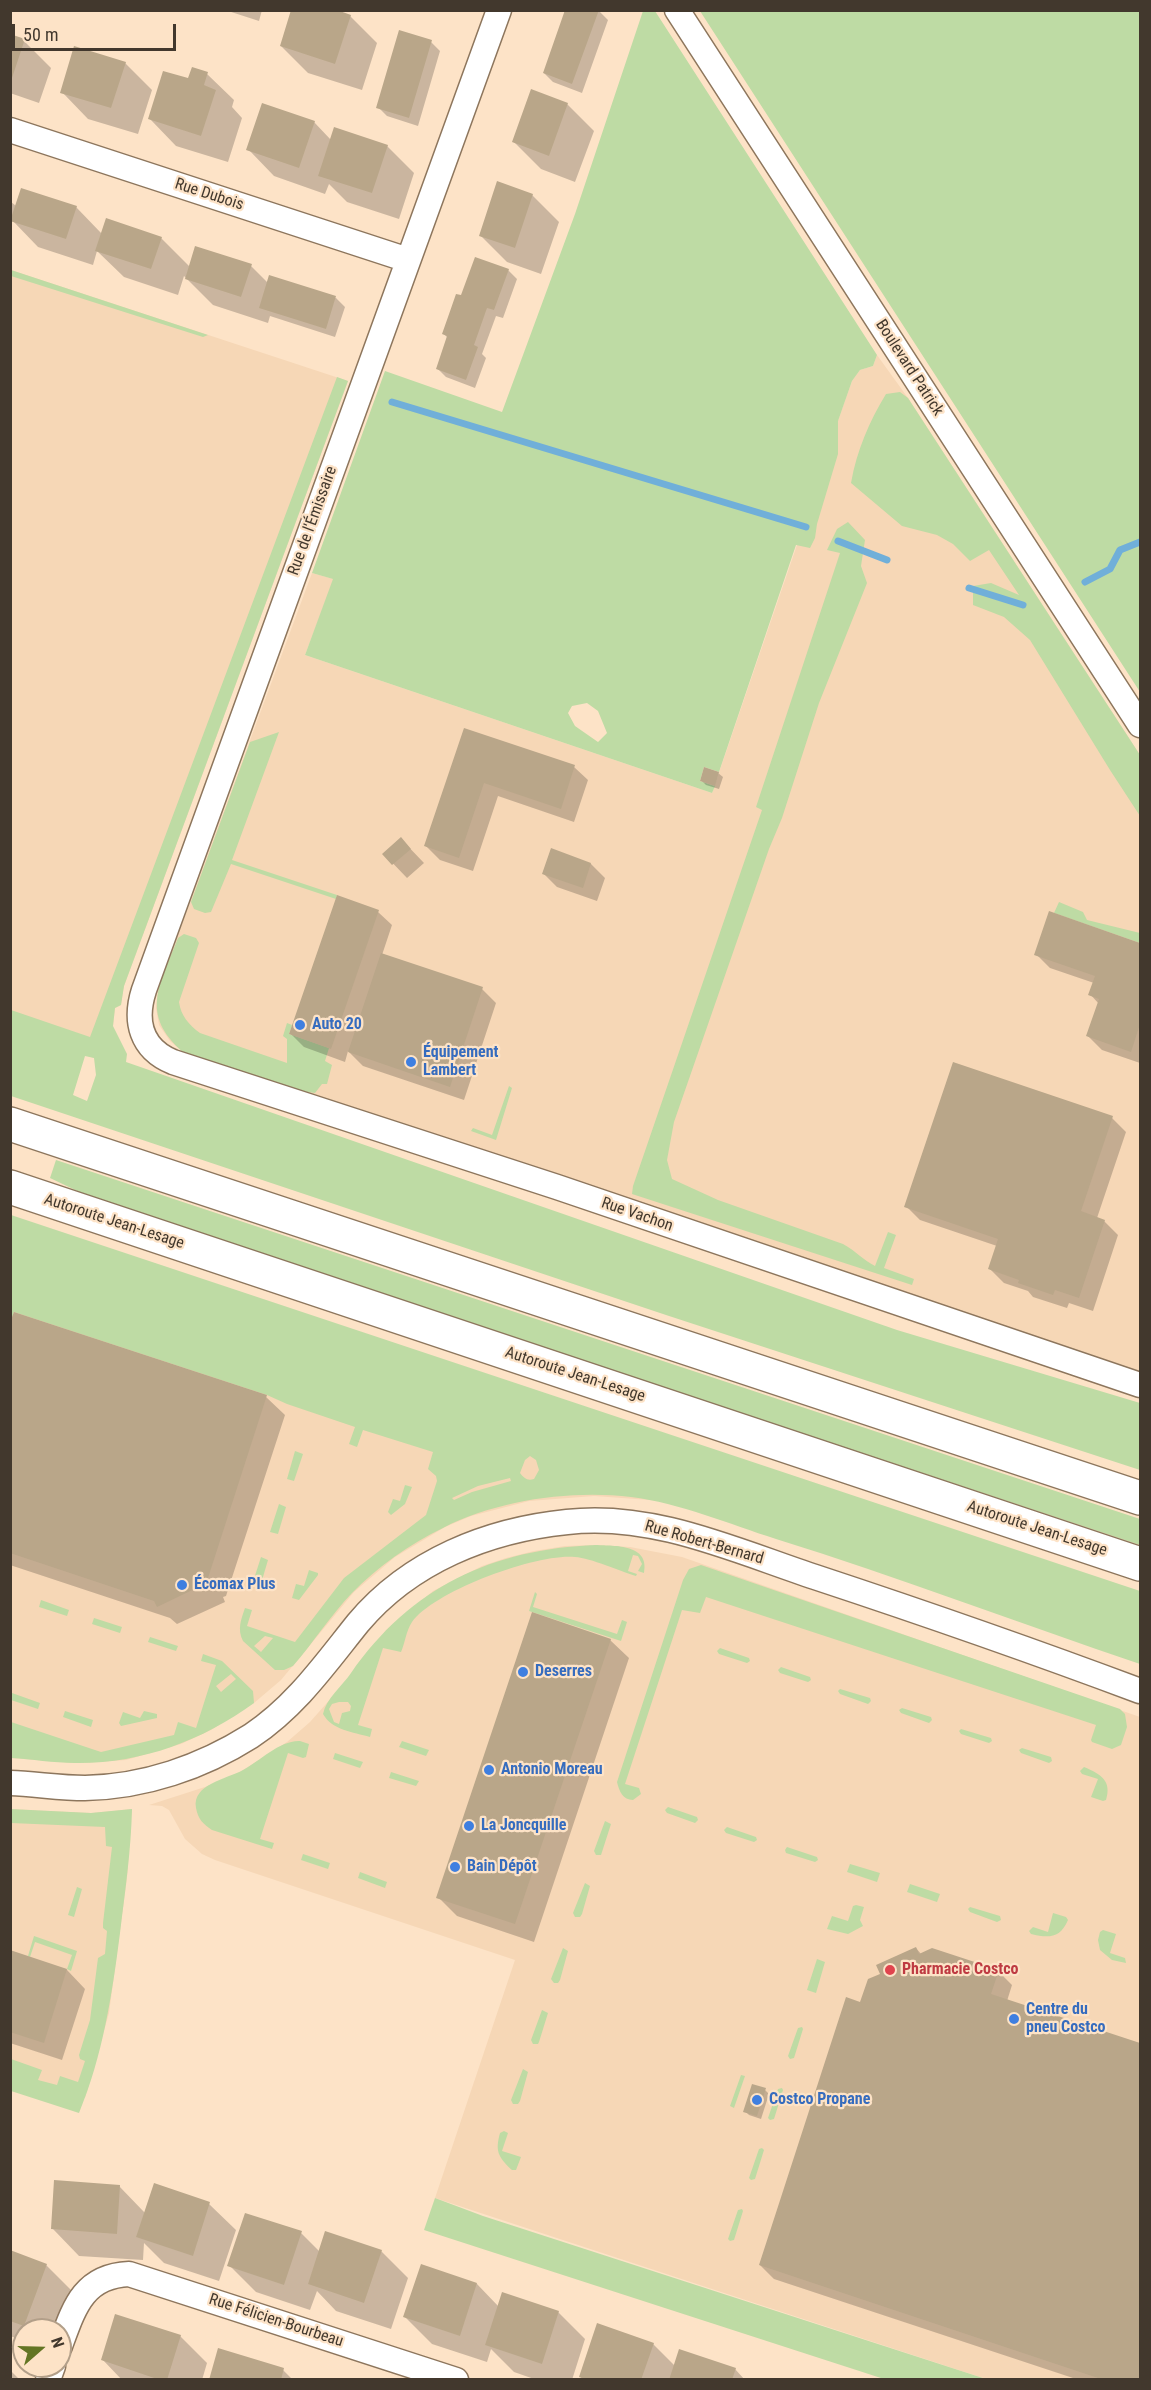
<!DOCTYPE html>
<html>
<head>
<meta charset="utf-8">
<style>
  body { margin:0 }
  #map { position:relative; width:1151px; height:2390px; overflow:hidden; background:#fde3c7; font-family:"Roboto Condensed",sans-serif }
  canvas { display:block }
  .frame { position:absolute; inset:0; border:12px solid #42382d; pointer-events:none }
  .north { position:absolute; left:12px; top:2318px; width:60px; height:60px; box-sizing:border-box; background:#fde3c7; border:2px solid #b29f89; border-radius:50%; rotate:70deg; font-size:16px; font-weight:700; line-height:24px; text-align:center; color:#42382d }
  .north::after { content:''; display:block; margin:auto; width:21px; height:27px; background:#637524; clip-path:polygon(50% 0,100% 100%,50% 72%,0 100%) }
  .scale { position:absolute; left:12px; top:24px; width:164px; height:27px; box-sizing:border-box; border:3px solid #42382d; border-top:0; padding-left:8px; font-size:18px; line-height:21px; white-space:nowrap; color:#42382d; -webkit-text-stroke:4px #fde3c7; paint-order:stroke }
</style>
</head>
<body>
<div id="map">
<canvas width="1151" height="2390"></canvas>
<div class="frame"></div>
<div class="north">N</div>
<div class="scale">50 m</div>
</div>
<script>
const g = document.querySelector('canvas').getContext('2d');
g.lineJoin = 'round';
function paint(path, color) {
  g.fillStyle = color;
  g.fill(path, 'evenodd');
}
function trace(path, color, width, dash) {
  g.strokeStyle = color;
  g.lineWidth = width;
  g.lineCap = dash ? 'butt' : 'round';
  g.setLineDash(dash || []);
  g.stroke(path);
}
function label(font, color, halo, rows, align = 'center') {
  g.font = font + ' "Roboto Condensed",sans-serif';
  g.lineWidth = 4.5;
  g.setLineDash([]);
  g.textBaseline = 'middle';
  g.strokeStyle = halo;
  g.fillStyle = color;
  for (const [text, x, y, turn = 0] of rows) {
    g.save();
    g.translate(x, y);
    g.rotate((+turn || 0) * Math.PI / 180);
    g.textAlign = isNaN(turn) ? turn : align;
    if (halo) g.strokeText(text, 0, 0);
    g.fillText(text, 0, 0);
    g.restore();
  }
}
paint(new Path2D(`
  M 11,270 L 348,381 L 124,986 L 121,1005 L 115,1008 L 113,1026 L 94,1058 L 11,1031 Z
  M 877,355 L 908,398 L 1140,755 L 1140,1371 L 183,1052 L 170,1041 L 159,1025 L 156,1008 L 158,989 L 312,573 L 334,579 L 305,655 L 712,793 L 797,545 L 803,519 L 852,381 L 860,370 L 873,366 Z
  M 10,1279 L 655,1493 L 650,1500 L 594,1496 L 529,1501 L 471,1516 L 445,1527 L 395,1557 L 354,1592 L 281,1680 L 254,1703 L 211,1730 L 181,1744 L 126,1760 L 97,1762 L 74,1763 L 11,1758 Z
  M 596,1545 L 630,1547 L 682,1557 L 1140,1717 L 1140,2379 L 986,2379 L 435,2198 L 515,1960 L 215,1860 L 202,1854 L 185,1839 L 169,1810 L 162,1806 L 149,1805 L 205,1787 L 240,1772 L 287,1742 L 310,1722 L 341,1687 L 386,1630 L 433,1591 L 482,1566 L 506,1558 L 534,1551 L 565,1546 Z
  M 10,1809 L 91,1813 L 132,1809 L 127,1878 L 109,2013 L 85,2098 L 11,2073 Z`), '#f6d7b6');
paint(new Path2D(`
  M 643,11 L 655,11 L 877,355 L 873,366 L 860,370 L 852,381 L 838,421 L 838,454 L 817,524 L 815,538 L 810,548 L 796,545 L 719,772 L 704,767 L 700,781 L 715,786 L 712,793 L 305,655 L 333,579 L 312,573 L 385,371 L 502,412 L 575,214 ZM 587,703 L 598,711 L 607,733 L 598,742 L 575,726 L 568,713 L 572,706 Z
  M 700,11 L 1140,11 L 1140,692 Z
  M 11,270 L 208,335 L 203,337 L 11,276 Z
  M 337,377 L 348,381 L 124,986 L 121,1005 L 115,1008 L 113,1026 L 127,1054 L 126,1062 L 897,1330 L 1140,1403 L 1140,1470 L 666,1315 L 11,1096 L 11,1010 L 90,1037 ZM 85,1056 L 94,1058 L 96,1075 L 87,1101 L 73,1095 Z
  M 900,392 L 908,398 L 1140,755 L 1140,816 L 1110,770 L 1030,640 L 1004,617 L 973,605 L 973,586 L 991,583 L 1019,595 L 989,550 L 970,561 L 953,544 L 937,535 L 902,526 L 851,483 C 857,450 869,422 886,394 Z
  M 848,522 L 865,540 L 861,566 L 867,583 L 819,703 L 782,818 L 769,849 L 674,1122 L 667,1160 L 672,1179 L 718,1200 L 843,1244 C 856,1251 863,1260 875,1266 L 888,1232 L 896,1235 L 884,1268 L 914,1279 L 912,1285 L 632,1194 L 633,1186 L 762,810 L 756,807 L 840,553 L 827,550 L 837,529 Z
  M 279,732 L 232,860 L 337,895 L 336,899 L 231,864 L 211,912 L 205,913 L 194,909 L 191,902 L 250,742 Z
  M 1059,902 L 1083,912 L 1087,920 L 1140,933 L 1140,943 L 1054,913 Z
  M 184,934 L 196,938 L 199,943 L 179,1002 C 181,1016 189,1025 200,1033 L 287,1063 L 287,1039 L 283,1036 L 287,1023 L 292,1025 L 289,1034 L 329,1048 L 325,1061 L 332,1065 L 327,1084 L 322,1084 L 315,1093 L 301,1091 L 183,1052 C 139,1014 160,984 178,938 Z
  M 509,1086 L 512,1088 L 496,1140 L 471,1131 L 473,1128 L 492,1135 Z
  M 56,1160 L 1140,1519 L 1140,1545 L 92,1198 L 50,1178 Z
  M 11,1215 L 1140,1591 L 1140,1664 C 1019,1623 898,1577 776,1539 C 729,1524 680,1503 631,1497 C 570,1490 498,1500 443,1528 C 410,1544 377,1567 352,1593 C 330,1616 313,1643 293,1666 L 284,1670 L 275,1670 L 243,1641 C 237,1629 241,1620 245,1608 L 252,1610 L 247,1626 L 295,1642 L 344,1578 L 426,1515 L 437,1481 L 436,1476 L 428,1469 L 433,1452 L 363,1430 L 357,1447 L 349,1444 L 355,1427 L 287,1404 L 267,1395 L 14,1312 L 11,1322 ZM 530,1456 L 536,1460 L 539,1470 L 534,1479 C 527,1481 524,1478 520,1473 L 525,1460 ZM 510,1478 L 511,1481 L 472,1492 L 454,1500 L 452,1498 L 478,1486 ZM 265,1636 L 273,1638 L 261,1652 L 254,1646 Z
  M 295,1451 L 303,1454 L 294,1481 L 287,1479 Z
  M 405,1485 L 412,1487 L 405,1504 L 391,1515 L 388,1512 L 393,1499 L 400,1501 Z
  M 279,1504 L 286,1507 L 278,1534 L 270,1532 Z
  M 596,1545 C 615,1546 650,1544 644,1573 L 638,1571 L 642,1564 L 638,1556 L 633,1555 L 628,1571 L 637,1574 L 636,1576 C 619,1571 591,1558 575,1557 C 537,1553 434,1591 412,1622 C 406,1631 405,1643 401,1652 L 383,1648 L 358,1725 L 372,1729 L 370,1737 C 353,1732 332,1730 323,1714 C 326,1699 342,1686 351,1673 C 411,1587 492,1549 596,1545 ZM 339,1702 L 348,1702 L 351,1706 L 350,1711 L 342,1713 L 339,1724 L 334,1722 L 329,1709 L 332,1704 Z
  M 261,1557 L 268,1560 L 260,1587 L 252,1585 Z
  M 701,1565 L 1120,1709 L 1125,1714 L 1127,1727 L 1121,1745 L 1112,1749 L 1092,1742 L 1091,1740 L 1096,1725 L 706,1597 L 700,1613 L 682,1610 L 625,1784 L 639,1788 L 641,1794 L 633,1800 C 623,1800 619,1791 617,1782 L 683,1580 L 689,1569 Z
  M 309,1570 L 318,1573 L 318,1575 L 299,1600 L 292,1598 L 296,1584 L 304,1586 Z
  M 535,1592 L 537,1594 L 533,1607 L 617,1634 L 622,1620 L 627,1622 L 621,1641 L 529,1611 Z
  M 41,1600 L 69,1610 L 67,1616 L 39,1607 Z
  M 94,1618 L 122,1627 L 120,1633 L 92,1624 Z
  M 150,1637 L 178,1646 L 176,1651 L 148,1642 Z
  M 720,1648 L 749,1658 L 750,1661 L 747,1663 L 719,1654 L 717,1651 Z
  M 203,1654 L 222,1661 L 253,1691 L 254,1703 C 202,1741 140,1764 75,1763 C 53,1763 32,1759 11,1758 L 11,1722 L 101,1752 L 174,1735 L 178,1722 L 196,1728 L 216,1665 L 201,1661 ZM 231,1674 L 236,1679 L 221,1692 L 216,1686 Z
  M 781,1667 L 810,1677 L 811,1680 L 808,1682 L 780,1673 L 778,1670 Z
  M 840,1689 L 870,1698 L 871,1701 L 868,1704 L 840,1694 L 838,1691 Z
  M 12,1693 L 40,1703 L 38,1709 L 11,1700 Z
  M 902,1708 L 931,1717 L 932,1720 L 929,1723 L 901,1713 L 899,1710 Z
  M 65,1711 L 93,1720 L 91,1727 L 63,1717 Z
  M 144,1711 L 157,1714 L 157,1718 L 121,1726 L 119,1723 L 123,1712 L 140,1718 Z
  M 961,1729 L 991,1738 L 992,1741 L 989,1743 L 961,1734 L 959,1731 Z
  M 300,1741 L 309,1744 L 306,1757 L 303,1758 L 288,1753 L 260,1839 L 274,1843 L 272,1849 L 212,1830 C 203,1824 198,1819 196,1808 C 192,1784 227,1779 243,1770 C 260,1761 280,1740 300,1741 Z
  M 402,1741 L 429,1750 L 426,1756 L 399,1747 Z
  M 1022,1748 L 1051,1757 L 1052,1761 L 1049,1763 L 1021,1753 L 1019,1750 Z
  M 335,1753 L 363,1762 L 360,1768 L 333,1759 Z
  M 1084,1767 C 1101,1774 1112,1781 1106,1800 L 1103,1801 L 1091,1797 L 1098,1779 L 1082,1774 L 1080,1771 Z
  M 391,1772 L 419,1781 L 416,1786 L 389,1778 Z
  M 668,1807 L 697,1817 L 698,1820 L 695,1823 L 667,1813 L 665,1810 Z
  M 10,1809 L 91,1813 L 132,1809 C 131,1851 125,1892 120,1933 C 112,1995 103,2055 79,2113 L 11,2091 L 11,2059 L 42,2070 L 38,2080 L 57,2085 L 60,2076 L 78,2082 L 85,2061 L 80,2059 L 79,2055 L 90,2020 L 98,1958 L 105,1954 L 107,1931 L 103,1928 L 103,1923 L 112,1847 L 106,1846 L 105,1827 L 11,1823 Z
  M 605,1821 L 611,1824 L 602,1852 L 601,1855 L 596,1855 L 594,1851 Z
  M 727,1827 L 756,1837 L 757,1840 L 754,1842 L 726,1833 L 724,1830 Z
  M 787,1847 L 817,1857 L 818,1860 L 815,1862 L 786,1853 L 785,1850 Z
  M 303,1854 L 330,1863 L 328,1869 L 301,1860 Z
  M 850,1864 L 880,1873 L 877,1882 L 847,1872 Z
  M 360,1872 L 387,1882 L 385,1888 L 358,1878 Z
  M 585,1883 L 590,1886 L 582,1914 L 580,1917 L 575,1917 L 573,1913 Z
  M 910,1884 L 940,1894 L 937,1902 L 907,1892 Z
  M 77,1887 L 82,1889 L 74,1917 L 68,1915 Z
  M 856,1905 L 864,1907 L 860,1920 L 863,1926 L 848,1934 L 827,1929 L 832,1916 L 848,1921 L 853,1906 Z
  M 970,1907 L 1000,1916 L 1001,1920 L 997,1922 L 970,1912 L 968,1909 Z
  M 1053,1913 L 1066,1917 L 1068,1920 C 1060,1939 1048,1938 1031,1934 L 1029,1931 L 1033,1927 L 1048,1932 Z
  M 1103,1930 L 1116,1934 L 1110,1953 L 1125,1958 L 1126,1963 L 1112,1960 L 1100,1950 L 1098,1940 L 1100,1932 Z
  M 34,1936 L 77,1951 L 71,1971 L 67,1969 L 72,1955 L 35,1942 L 30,1957 L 28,1956 Z
  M 563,1948 L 568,1951 L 560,1980 L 558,1983 L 554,1983 L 551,1979 Z
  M 817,1959 L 825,1962 L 816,1993 L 807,1990 Z
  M 542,2010 L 548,2013 L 539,2042 L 538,2044 L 533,2044 L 531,2040 Z
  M 802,2027 L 803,2029 L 794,2058 L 790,2059 L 788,2056 L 798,2028 Z
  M 523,2069 L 528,2072 L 520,2101 L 518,2104 L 513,2104 L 511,2100 Z
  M 741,2075 L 745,2076 L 734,2108 L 730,2106 Z
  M 782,2088 L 783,2090 L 774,2119 L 770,2120 L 768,2118 L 778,2089 Z
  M 504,2131 L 508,2133 L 502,2151 L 521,2157 L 516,2170 L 512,2170 C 498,2157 495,2151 500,2133 Z
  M 762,2148 L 764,2150 L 755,2179 L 751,2180 L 749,2178 L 759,2149 Z
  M 435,2198 L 483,2216 L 986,2379 L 884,2379 L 424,2230 Z
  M 742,2209 L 743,2211 L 734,2240 L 730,2241 L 728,2239 L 738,2210 Z`), '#bedba4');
paint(new Path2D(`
  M 225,10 L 262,10 L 259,21 Z
  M 598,10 L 608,20 L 582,93 L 553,82 L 544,73 Z
  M 350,16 L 377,43 L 362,90 L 308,73 L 281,46 Z
  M 10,36 L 24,41 L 51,68 L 39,103 L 10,93 Z
  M 431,42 L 440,51 L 418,126 L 387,116 L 378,107 Z
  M 125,63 L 152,90 L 138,134 L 88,119 L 62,92 Z
  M 207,74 L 234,100 L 232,107 L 242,118 L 228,162 L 176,146 L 150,119 L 189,80 Z
  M 567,104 L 594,131 L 575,182 L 541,169 L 514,142 Z
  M 314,122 L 331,140 L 387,146 L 414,173 L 399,219 L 347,202 L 329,184 L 325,194 L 274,176 L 248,149 Z
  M 532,195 L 559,222 L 541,274 L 507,262 L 480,235 Z
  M 10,201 L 16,206 L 76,207 L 102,234 L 161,238 L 190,267 L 251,266 L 268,283 L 270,277 L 336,298 L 345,307 L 335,337 L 270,316 L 268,323 L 213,305 L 184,276 L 178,295 L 124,277 L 97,251 L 93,265 L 38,247 L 12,220 L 10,223 Z
  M 508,270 L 517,279 L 503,318 L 496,316 L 482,354 L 486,358 L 475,388 L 446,377 L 437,368 L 448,338 L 443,333 L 462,297 Z
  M 465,730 L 574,767 L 588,780 L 574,822 L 498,796 L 473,871 L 440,860 L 426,846 Z
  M 718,773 L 723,777 L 719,789 L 706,785 L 702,781 Z
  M 401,839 L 424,863 L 407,878 L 384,854 Z
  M 551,850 L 591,864 L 605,878 L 597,901 L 557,887 L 543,873 Z
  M 378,912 L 392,925 L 382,955 L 482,989 L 496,1003 L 464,1100 L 363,1066 L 348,1051 L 345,1062 L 304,1047 L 290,1033 Z
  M 1050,913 L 1140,945 L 1140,1063 L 1102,1050 L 1088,1036 L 1099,1004 L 1090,994 L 1094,983 L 1050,968 L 1036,954 Z
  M 1112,1118 L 1126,1132 L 1097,1218 L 1104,1221 L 1118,1235 L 1093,1311 L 1069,1303 L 1067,1308 L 1033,1297 L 1028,1291 L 1004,1283 L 990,1269 L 997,1246 L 920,1220 L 906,1206 Z
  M 10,1326 L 266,1397 L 285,1415 L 226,1596 L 223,1597 L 225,1602 L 177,1624 L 170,1618 L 10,1565 Z
  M 610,1640 L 629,1658 L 534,1942 L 457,1916 L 438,1897 Z
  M 916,1948 L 921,1954 L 998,1971 L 1012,1985 L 1007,2001 L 1140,2045 L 1140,2380 L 1079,2380 L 774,2279 L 760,2265 L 861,2004 L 882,1974 Z
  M 10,1952 L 67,1970 L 85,1989 L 62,2060 L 10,2043 Z
  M 765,2090 L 769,2094 L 761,2119 L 749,2115 L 745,2111 Z
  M 119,2186 L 145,2213 L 209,2204 L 236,2230 L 219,2281 L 164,2263 L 144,2243 L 143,2260 L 79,2256 L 53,2229 Z
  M 301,2233 L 320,2252 L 381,2251 L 408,2278 L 391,2329 L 336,2311 L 317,2291 L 310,2310 L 256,2292 L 229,2265 Z
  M 10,2252 L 46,2265 L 73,2292 L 59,2330 L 24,2330 L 24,2341 L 10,2336 Z
  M 422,2266 L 477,2284 L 499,2307 L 558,2312 L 585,2339 L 572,2380 L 537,2380 L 514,2372 L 491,2349 L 487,2362 L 432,2344 L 405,2317 Z
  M 180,2336 L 207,2363 L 202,2380 L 122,2380 L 102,2359 Z
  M 653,2344 L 675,2366 L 735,2369 L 745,2380 L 584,2380 L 581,2376 Z
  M 10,2370 L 20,2380 L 10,2380 Z
  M 283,2370 L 293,2380 L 210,2380 Z`), '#0003');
trace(new Path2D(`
  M 392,402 L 806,527
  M 838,541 L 887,560
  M 1085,582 L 1110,569 L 1120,550 L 1140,542
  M 969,588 L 1023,605`), '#70afd9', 7);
paint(new Path2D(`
  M 291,10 L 337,10 L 351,15 L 335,64 L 280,46 Z
  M 565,10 L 599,10 L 572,84 L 543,73 Z
  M 399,30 L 432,40 L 409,118 L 376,108 Z
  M 10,34 L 25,39 L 11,81 L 10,81 Z
  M 74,46 L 126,62 L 111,108 L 60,93 Z
  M 192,67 L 208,72 L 204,85 L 216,90 L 201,136 L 148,119 L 163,71 L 188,78 Z
  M 531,89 L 568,103 L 549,156 L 512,142 Z
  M 262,103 L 315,121 L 299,168 L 246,150 Z
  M 334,127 L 388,145 L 372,193 L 318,176 Z
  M 497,181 L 533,194 L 515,248 L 479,236 Z
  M 21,188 L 77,206 L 66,239 L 10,221 Z
  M 106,218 L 162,237 L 151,269 L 95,251 Z
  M 195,246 L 252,264 L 241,297 L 185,279 Z
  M 475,257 L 509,269 L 494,310 L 487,308 L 474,345 L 478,347 L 466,380 L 436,369 L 447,336 L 442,334 L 448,317 L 456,294 L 461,295 Z
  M 269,275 L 336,296 L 326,329 L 259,308 Z
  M 464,728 L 575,765 L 561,809 L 484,783 L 459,858 L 424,846 Z
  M 704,767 L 719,772 L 715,786 L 700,781 Z
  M 401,837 L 411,849 L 392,865 L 382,854 Z
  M 551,848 L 591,863 L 583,888 L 542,874 Z
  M 337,895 L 379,910 L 331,1049 L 289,1034 Z
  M 1049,911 L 1140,943 L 1140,1024 L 1131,1052 L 1086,1036 L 1099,999 L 1088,995 L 1095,976 L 1034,955 Z
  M 381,953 L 483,987 L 450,1087 L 348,1052 Z
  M 953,1062 L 1113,1116 L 1081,1211 L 1105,1220 L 1079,1298 L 1055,1290 L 1053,1295 L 1018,1283 L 1019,1280 L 988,1269 L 998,1239 L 904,1207 Z
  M 14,1312 L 267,1395 L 208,1578 L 205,1579 L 207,1583 L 157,1607 L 154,1601 L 10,1553 L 10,1322 Z
  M 532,1612 L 611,1639 L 515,1924 L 436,1898 Z
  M 916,1947 L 919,1954 L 932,1948 L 999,1970 L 991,1994 L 1140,2043 L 1140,2380 L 1104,2380 L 759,2265 L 846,1997 L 860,2002 L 868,1979 L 880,1974 L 876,1965 Z
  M 10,1950 L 67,1969 L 44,2043 L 10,2032 Z
  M 752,2084 L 766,2088 L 757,2116 L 743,2112 Z
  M 54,2180 L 120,2185 L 117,2234 L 51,2229 Z
  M 154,2183 L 210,2202 L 193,2256 L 136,2237 Z
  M 245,2213 L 302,2231 L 284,2285 L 227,2266 Z
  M 325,2231 L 382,2250 L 364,2303 L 308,2284 Z
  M 10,2250 L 47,2264 L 24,2326 L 10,2321 Z
  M 421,2264 L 477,2283 L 460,2336 L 403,2317 Z
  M 502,2292 L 559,2311 L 542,2364 L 485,2345 Z
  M 115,2314 L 181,2335 L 167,2380 L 160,2380 L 101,2360 Z
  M 597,2323 L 654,2343 L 641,2380 L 587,2380 L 579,2377 Z
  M 218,2348 L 284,2368 L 281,2380 L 209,2380 Z
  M 679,2349 L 736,2368 L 732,2380 L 669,2380 Z`), '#b9a689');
const minor = new Path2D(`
  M 499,10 L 144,990 C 134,1021 141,1049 173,1062 L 557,1187 L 1140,1385
  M 677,10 L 1140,725
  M 10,130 L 408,260
  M 10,1783 C 36,1784 60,1788 85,1788 C 144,1787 202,1767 251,1736 C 296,1706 325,1664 358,1623 C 410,1561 488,1530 567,1522 C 653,1512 736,1551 815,1577 C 924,1613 1033,1651 1140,1691
  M 60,2346 C 74,2308 83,2276 129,2274 L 456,2380
  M 48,2380 L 53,2366`);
const highway = new Path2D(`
  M 10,1124 L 1140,1498
  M 10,1187 L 1140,1564`);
trace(minor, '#8d765d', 27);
trace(highway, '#8d765d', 36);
trace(minor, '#fff', 24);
trace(highway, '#fff', 33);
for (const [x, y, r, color] of [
  [300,1025,6,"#3f7fe0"],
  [411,1062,6,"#3f7fe0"],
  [182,1585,6,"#3f7fe0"],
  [523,1672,6,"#3f7fe0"],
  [489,1770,6,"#3f7fe0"],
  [469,1826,6,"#3f7fe0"],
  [455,1867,6,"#3f7fe0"],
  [890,1970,6,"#e0444e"],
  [1014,2019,6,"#3f7fe0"],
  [757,2100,6,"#3f7fe0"]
]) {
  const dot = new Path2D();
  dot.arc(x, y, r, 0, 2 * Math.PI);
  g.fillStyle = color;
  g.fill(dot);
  trace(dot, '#fde3c7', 2);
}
label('16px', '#42382d', '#fde3c7', [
  ["Rue Dubois",209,195,18],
  ["Boulevard Patrick",909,368,57],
  ["Rue de l'Émissaire",313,521,-70],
  ["Rue Vachon",637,1215,19],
  ["Autoroute Jean-Lesage",114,1222,18],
  ["Autoroute Jean-Lesage",575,1375,18],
  ["Autoroute Jean-Lesage",1037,1529,18],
  ["Rue Robert-Bernard",704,1543,16],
  ["Rue Félicien-Bourbeau",276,2321,18]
]);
label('bold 16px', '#366cbe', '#fde3c7', [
  ["Auto 20",312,1025],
  ["Équipement",423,1053],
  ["Lambert",423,1071],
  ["Écomax Plus",194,1585],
  ["Deserres",535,1672],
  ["Antonio Moreau",501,1770],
  ["La Joncquille",481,1826],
  ["Bain Dépôt",467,1867],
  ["Centre du",1026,2010],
  ["pneu Costco",1026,2028],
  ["Costco Propane",769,2100]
], 'left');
label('bold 16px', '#be3a42', '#fde3c7', [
  ["Pharmacie Costco",902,1970]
], 'left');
</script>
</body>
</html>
